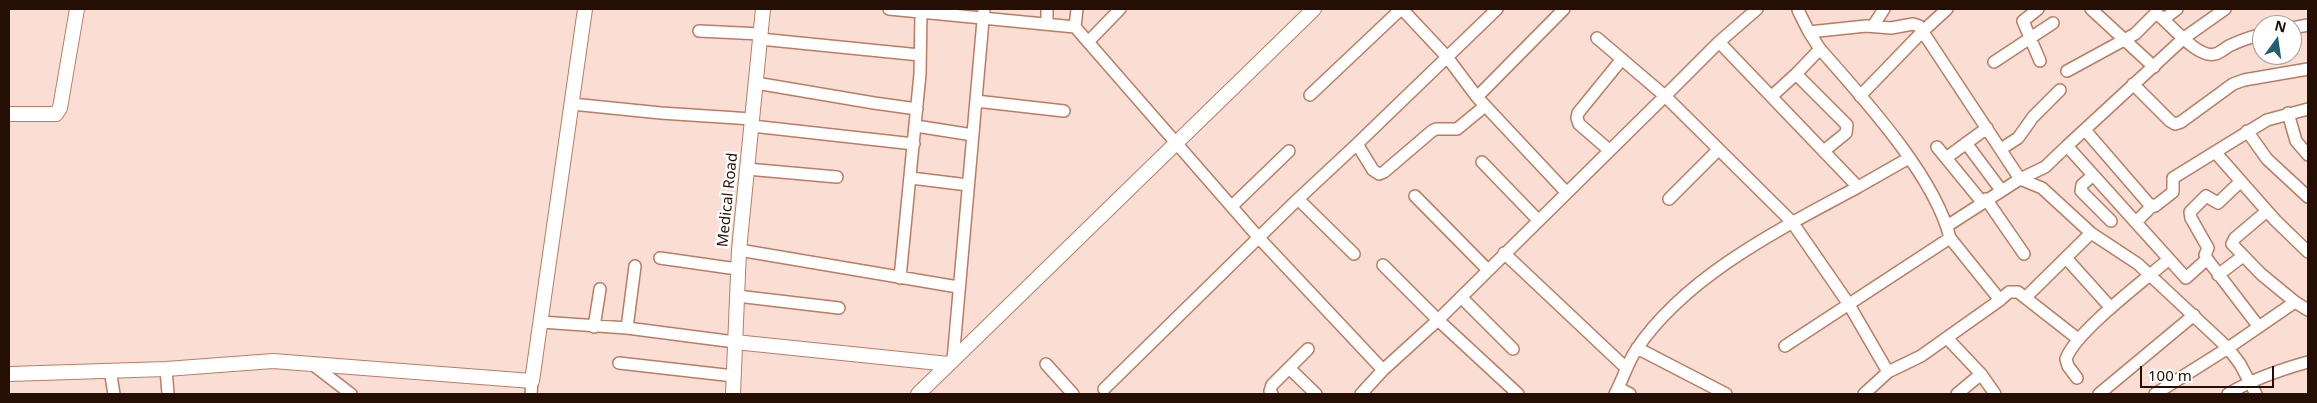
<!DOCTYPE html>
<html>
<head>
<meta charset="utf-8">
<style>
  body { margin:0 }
  #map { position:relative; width:2317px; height:403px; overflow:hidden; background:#fbded3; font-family:"Noto Sans",sans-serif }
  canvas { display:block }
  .frame { position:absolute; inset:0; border:10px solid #250e04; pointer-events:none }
  .north { position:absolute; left:2252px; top:15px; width:50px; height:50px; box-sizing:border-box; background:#fff; border:1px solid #a89f9b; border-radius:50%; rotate:14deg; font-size:14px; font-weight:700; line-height:20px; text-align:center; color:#250e04 }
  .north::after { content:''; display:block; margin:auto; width:18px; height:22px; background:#1f6075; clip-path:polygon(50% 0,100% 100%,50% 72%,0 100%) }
  .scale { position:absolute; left:2140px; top:366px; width:134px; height:22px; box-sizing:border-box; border:2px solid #250e04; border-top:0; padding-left:6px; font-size:15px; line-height:18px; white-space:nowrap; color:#250e04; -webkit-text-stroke:4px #fff; paint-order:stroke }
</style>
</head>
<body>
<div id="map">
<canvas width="2317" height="403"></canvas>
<div class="frame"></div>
<div class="north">N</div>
<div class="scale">100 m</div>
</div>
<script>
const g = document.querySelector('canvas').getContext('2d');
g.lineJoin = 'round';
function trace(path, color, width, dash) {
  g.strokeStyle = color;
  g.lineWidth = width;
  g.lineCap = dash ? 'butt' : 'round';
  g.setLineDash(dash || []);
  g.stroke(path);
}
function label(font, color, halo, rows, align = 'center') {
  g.font = font + ' "Noto Sans",sans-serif';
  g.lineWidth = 5;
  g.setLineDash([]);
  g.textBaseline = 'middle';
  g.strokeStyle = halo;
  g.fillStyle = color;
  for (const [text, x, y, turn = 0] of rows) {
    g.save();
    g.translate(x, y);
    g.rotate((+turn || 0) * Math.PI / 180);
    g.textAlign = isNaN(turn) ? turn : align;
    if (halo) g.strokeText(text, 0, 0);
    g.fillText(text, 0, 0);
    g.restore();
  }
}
const minor = new Path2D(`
  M 889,9 L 1075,27
  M 1077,9 L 1075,27 L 1259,238 L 1383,370
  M 1402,9 L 1447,57 L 1477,97 L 1566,192
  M 2038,9 L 2023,21 L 2040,61
  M 2091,9 L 2154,67
  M 2164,19 L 2177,9
  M 1047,24 L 1047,9
  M 1873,26 L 1884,9
  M 2292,28 L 2308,25
  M 699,31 L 761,34
  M 1809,32 L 1866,26 L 1891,28 L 1913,24 L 1919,26 L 2020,179 L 2042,188 L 2091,233 L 2138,264 L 2228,348 L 2155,394
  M 760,39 L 920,55
  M 1088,42 L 1120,9
  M 1719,42 L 1757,9
  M 1994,62 L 2053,23
  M 2067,71 L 2135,34 L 2156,13 C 2170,23 2197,59 2215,54 C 2220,53 2224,49 2229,46 C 2239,41 2251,37 2262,34
  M 1796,74 L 1820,49
  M 756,83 L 874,103 L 917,109
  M 2133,84 L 2170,121 L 2175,124 L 2181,122 L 2233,84 L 2244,80 L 2308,69
  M 1310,95 L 1401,9
  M 1772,96 L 1796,74 L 1847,125 L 1846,133 L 1825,150
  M 1860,96 L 1923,31 L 1947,9
  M 1477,97 L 1564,9
  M 976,101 L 1064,111
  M 572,104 L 661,113 L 752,119
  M 2288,113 L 2296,141 L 2308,155
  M 752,126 L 914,144
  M 916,126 L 973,135
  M 2085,130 L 2149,204 L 2155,206 L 2173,192 L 2173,178 L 2267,120 L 2308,109
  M 2247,131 L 2267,159 L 2308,197
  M 1966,143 L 2001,190
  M 1357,144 L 1497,9
  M 2067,146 L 2184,38 L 2225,9
  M 1937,147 L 1982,202
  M 2001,149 L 2018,138 L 2033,117 L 2060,90
  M 1609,150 L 1579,124 L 1577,118 L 1578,113 L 1622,59
  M 2215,152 L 2275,220 L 2308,252
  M 1946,158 L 1987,128
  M 1482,162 L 1538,220
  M 747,169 L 837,177
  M 2093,175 L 2082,185 L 2081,191 L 2111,221
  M 911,178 L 968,185
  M 1415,196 L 1487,269
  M 1298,199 L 1357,144 L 1373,170 L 1379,174 L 1384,172 L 1432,131 L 1436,129 L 1457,129 L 1485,106
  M 1669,199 L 1718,150
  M 1986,199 L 2024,254
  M 1232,206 L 1289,151
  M 2136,222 L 2152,206
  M 1947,226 L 2020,179 L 2045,167 L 2067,146 L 2186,278 L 2207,259 L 2259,327
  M 739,250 L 958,287
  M 1504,253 L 1626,368
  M 660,258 L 737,269
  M 2066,258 L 2111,308
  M 2207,259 L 2205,255 L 2208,248 L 2191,218 L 2190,212 L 2206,196 L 2218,203 L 2240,182
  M 1383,265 L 1438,320 L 1518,394
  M 2218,275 L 2243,256
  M 900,278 L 920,74 L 921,12
  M 737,296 L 839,308
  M 1461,297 L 1513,349
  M 2026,297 L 2091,233
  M 2000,300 L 2009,292 L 2018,292 L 2078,339
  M 2295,302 L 2308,310
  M 541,322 L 627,328 L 735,342
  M 594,327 L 600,289
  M 627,328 L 635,266
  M 1947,338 L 1981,374 L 1995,394
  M 1785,346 L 1950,238 C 1935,176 1863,98 1820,49 L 1809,32 L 1798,10
  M 1637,348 L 1726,394
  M 953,360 L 984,9
  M 619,363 L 734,376
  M 312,364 L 351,394
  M 1046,364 L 1073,394
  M 1289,368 L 1316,394
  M 166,369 L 168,394
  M 110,370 L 114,394
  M 1888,372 L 1848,303 L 1792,222 L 1665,96 L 1719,42 L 1858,187 L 1909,158
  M 2077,378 L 2068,366 L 2066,359 C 2075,332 2145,280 2169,259
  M 1619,388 L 1630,394
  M 1104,389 L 1298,199 L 1354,254
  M 531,394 L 532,381
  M 1272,394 L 1270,391 L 1272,385 L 1308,349
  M 1361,394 L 1383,370 L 1438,320 L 1665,96 L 1597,38
  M 1615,394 C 1623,379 1627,364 1636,350 C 1686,275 1782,228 1858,187
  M 1864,394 L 1888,372 L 1921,356 L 2000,300 L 1950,238
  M 1957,394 L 1981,374
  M 2099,394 L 2194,315
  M 2228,394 C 2253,379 2279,370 2308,362
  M 2256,394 L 2240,364 L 2228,348 L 2295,302 L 2261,274 L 2232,244 L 2235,238 L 2267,211`);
const tertiary = new Path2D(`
  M 9,114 L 56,114 L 60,108 L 77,9
  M 735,342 L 949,364 L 1314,9
  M 9,374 L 166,369 L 273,361 L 532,381 L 585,9
  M 733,394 L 739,250 L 763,9
  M 918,394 L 949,364`);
trace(minor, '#bb7c62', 14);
trace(tertiary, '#bb7c62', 16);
trace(minor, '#fff', 11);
trace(tertiary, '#fff', 14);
label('15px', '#250e04', '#fff', [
  ["Medical Road",728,200,-84]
]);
</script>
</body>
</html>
